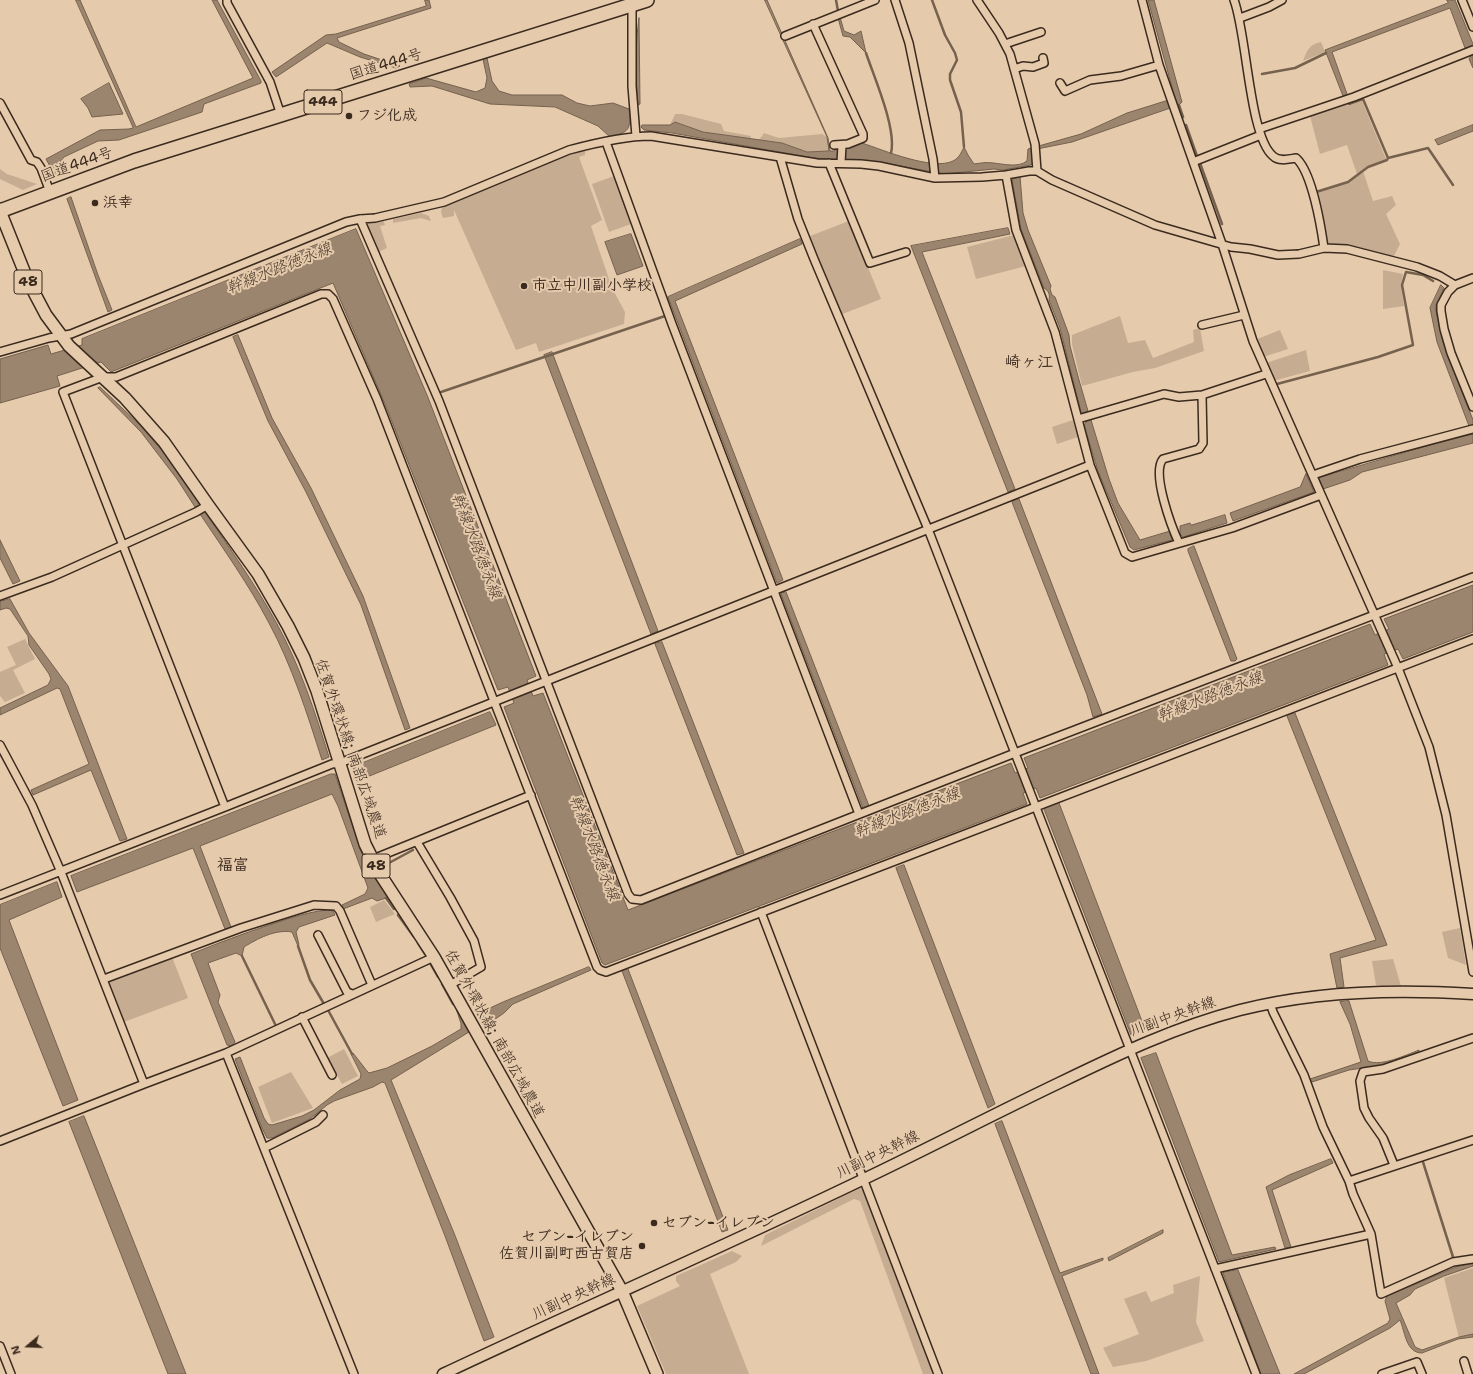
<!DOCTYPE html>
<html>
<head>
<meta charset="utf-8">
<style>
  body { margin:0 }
  #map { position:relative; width:1473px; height:1374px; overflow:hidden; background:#e5caac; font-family:"Shantell Sans",sans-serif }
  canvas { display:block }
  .north { position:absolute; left:8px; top:1326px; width:40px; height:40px; -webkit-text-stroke:3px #e5caac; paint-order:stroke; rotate:251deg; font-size:11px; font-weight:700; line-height:16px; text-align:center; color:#3b2a1e }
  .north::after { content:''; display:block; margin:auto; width:14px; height:18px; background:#3b2a1e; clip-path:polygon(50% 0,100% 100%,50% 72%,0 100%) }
</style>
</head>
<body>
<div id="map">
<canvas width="1473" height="1374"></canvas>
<div class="north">N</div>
</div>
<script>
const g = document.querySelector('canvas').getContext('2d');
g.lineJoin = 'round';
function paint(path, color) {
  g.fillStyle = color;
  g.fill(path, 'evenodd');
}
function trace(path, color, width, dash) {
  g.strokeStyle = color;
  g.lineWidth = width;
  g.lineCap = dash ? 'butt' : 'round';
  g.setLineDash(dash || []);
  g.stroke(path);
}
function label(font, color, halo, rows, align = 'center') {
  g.font = font + ' "Shantell Sans","Klee One",sans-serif';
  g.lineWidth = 4;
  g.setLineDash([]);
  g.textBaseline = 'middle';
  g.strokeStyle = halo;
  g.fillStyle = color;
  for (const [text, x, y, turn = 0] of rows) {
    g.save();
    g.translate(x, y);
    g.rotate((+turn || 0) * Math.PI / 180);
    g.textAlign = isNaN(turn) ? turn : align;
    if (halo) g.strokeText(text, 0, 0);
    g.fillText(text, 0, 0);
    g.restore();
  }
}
paint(new Path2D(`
  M 1321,42 L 1325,52 L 1303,61 C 1307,51 1309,44 1321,42 Z
  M 1362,101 L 1386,159 L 1367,166 L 1357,174 L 1347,145 L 1320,154 L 1310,116 L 1346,104 L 1348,106 Z
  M 675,114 L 682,114 L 721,124 L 724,131 L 751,136 L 750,139 L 703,132 L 675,122 L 670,125 Z
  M 764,133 L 779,138 L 822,134 L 827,137 L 829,151 L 807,152 L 782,143 L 759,140 Z
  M 585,150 L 585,155 L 579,157 L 602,220 L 591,226 L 612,288 L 625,312 L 624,324 L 539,352 L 536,343 L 516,350 L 454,210 L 454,216 L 443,218 L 441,212 L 442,207 L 555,160 Z
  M 0,169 L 7,174 L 37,184 L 23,190 L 0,179 Z
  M 1363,171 L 1373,201 L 1392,196 L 1396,205 L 1386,214 L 1400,244 L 1394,256 L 1347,246 L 1326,245 L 1317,192 L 1347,183 Z
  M 614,176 L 631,224 L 609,232 L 592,184 Z
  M 421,213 L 429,216 L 431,221 L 421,218 L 393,223 L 393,219 Z
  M 383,220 L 385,225 L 380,226 L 387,248 L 378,252 L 367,226 L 368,223 Z
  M 849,221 L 881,299 L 840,315 L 818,263 L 820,262 L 810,236 Z
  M 1014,235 L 1026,266 L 976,279 L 967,247 Z
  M 1383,270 L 1403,274 L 1401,286 L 1404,306 L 1383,309 Z
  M 1120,316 L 1128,343 L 1145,340 L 1153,358 L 1194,342 L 1193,330 L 1200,328 L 1204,351 L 1155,368 L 1133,372 L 1082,386 L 1072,344 L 1072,335 Z
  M 1280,330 L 1288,349 L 1263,357 L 1255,340 Z
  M 1306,350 L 1310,371 L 1273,381 L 1266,363 Z
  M 1073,420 L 1078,437 L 1057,444 L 1052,427 Z
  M 25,639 L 35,659 L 13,670 L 25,693 L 5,702 L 0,696 L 0,672 L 16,665 L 7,647 Z
  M 384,900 L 395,914 L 376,922 L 370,907 Z
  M 1460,928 L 1466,965 L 1448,958 L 1442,932 Z
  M 172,957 L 188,998 L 124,1022 L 109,981 Z
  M 1393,959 L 1401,986 L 1376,985 L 1372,961 Z
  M 344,1049 L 358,1076 L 342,1084 L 327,1058 Z
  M 291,1072 L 313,1108 L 272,1123 L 258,1087 Z
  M 860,1188 L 864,1190 L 934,1374 L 923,1374 L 860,1201 L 854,1199 L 761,1246 L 765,1235 Z
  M 732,1251 L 742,1256 L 736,1262 L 710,1274 L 749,1374 L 666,1374 L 637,1306 L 680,1286 L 676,1281 L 676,1276 Z
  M 1473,1268 L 1473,1336 L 1459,1338 L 1444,1278 Z
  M 1200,1276 L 1196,1322 L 1204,1341 L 1146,1361 L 1113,1367 L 1103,1348 L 1139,1334 L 1124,1299 L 1146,1291 L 1151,1302 L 1174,1293 L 1173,1285 Z`), '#c6ad92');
const water = new Path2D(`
  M 76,0 L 80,0 L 136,127 L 253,78 L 212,0 L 217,0 L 261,81 L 261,83 L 204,104 L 202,112 L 119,140 L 98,141 L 64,157 L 58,165 L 62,175 L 56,177 L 46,159 L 100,130 L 129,129 L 133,128 Z
  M 425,0 L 429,0 L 431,8 L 337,38 L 339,42 L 364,54 L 400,66 L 396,68 L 360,57 L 327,43 L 276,77 L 272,72 L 326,35 L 336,34 L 426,6 Z
  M 765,0 L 767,0 L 828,138 L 830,151 L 834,151 L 836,149 L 846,149 L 862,143 C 883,150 933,171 953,161 C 959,158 961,153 964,147 L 968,155 L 974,164 C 981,163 987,162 993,163 C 1004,164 1018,168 1027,161 L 1028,149 L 1081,134 L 1127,113 L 1175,98 L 1148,0 L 1154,0 L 1182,102 L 1179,105 L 1072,142 L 1032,150 L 1033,162 L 1031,165 L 1003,170 L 994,169 L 944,174 L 878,162 L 814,158 L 672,133 L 644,130 L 641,127 L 642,125 L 670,125 L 675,122 L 703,132 L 782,143 L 807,152 L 829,151 L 827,137 Z
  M 1447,0 L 1455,0 L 1473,44 L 1473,68 L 1469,59 L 1471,56 L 1468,48 L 1465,48 L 1450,8 L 1332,52 L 1347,94 L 1343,96 L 1325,50 L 1448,3 Z
  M 840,17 L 844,31 L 854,35 L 861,31 L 866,53 L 850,37 L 843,36 L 838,18 Z
  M 639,18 L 640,104 L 638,105 C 635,76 635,47 639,18 Z
  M 487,58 L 492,81 L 499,91 L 512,95 L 562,95 L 577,103 L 590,106 L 613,103 L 629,109 C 631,129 630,132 610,137 L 598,126 L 555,107 L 490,104 L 432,86 L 410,87 L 409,84 L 426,78 L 476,92 L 485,88 L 487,78 L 483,59 Z
  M 109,83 L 123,114 L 92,117 L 88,108 L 81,99 Z
  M 1473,125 L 1473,131 L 1438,145 L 1435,140 Z
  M 1020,176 L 1023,213 L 1028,230 L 1051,286 L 1050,289 L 1052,295 L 1055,297 L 1069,335 L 1070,346 L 1079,380 L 1088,411 L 1083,413 L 1081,412 L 1060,328 L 1049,300 C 1050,295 1049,291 1044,288 L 1021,229 L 1012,180 L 1015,178 Z
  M 71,197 L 98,275 L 112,310 L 108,312 L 67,199 Z
  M 1008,228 L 1010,234 L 922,252 L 1015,489 L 1008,492 L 911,246 Z
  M 356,229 L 427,395 L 536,676 L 527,680 L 533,696 L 543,693 L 628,910 L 1011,763 L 1015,773 L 1028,768 L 1024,758 L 1370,624 L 1375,635 L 1389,629 L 1384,619 L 1473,585 L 1473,632 L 1403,659 L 1398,649 L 1384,654 L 1388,665 L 1040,798 L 1036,788 L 1023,793 L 1027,804 L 605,965 L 602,963 L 504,707 L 514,703 L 508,687 L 498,690 L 385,404 L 333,283 L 111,372 L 101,362 L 57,376 L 60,386 L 0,403 L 0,359 L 48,345 L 51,354 L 82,345 L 82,339 Z
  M 631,234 L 643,266 L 617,275 L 605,242 Z
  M 800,239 L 802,244 L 675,301 L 783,580 L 777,583 L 668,297 Z
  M 1441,285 L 1444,288 L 1435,307 L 1443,342 L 1473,420 L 1473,425 L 1469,426 L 1437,342 L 1430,308 Z
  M 238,335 L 272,418 L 311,488 L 363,596 L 410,728 L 405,730 L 361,605 L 306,492 L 268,421 L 233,337 Z
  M 552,352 L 658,631 L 651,634 L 544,355 Z
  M 100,387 L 141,426 L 163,452 L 200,505 L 195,507 L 177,479 L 141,432 L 98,388 Z
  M 1091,420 L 1109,479 L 1118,503 L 1140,540 L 1170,531 L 1172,540 L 1134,550 L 1130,547 L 1098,471 L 1084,425 L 1086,422 Z
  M 1473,433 L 1473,443 L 1362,472 L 1350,480 L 1323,489 L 1319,478 Z
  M 1306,474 L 1314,492 L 1233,521 L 1230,513 L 1300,487 Z
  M 1019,499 L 1102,714 L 1093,717 L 1087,695 L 1012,502 Z
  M 205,512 C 230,549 256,585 277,624 C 300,666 315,712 329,757 L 322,760 C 307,713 292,666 269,623 C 249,585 224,550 200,514 Z
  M 1225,515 L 1227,523 L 1183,537 L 1180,534 L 1180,526 L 1190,523 L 1191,525 Z
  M 0,540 L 20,581 L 13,584 L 0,558 Z
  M 1194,546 L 1237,659 L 1235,661 L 1231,661 L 1188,551 L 1188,549 Z
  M 786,592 L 869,806 L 863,808 L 781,594 Z
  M 10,599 L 29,633 L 68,686 L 127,839 L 120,841 L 91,770 L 33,795 L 31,790 L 89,764 L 60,689 L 57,688 L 0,715 L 0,708 L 48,685 L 51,679 L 49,674 L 29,645 L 28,636 L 10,609 L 6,608 L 0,610 L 0,602 Z
  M 662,642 L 744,853 L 737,855 L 655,644 Z
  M 490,712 L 496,725 L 357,781 L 353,767 Z
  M 1295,713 L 1387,945 L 1340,958 L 1344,987 L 1337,988 L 1330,954 L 1376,940 L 1287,716 Z
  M 331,774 L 335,774 L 360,849 L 371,872 L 387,897 L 386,898 L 377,901 L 372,898 L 343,909 L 342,908 L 342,905 L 365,894 L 368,888 L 338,806 L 332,794 L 200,846 L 231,927 L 225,929 L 193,848 L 77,892 L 71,876 Z
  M 1059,803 L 1145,1029 L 1131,1035 L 1044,809 Z
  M 904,865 L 995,1104 L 988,1108 L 896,868 Z
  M 57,882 L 62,897 L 9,920 L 78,1100 L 63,1106 L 0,948 L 0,905 Z
  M 329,910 L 333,911 L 335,915 L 299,927 L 296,932 L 299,945 L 298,946 L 292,932 C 275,929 257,939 244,947 L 242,956 L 236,953 L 208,963 L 220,995 L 218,1002 L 235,1042 L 232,1046 L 227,1045 L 191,954 C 218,943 245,933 272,924 C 291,918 310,911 329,910 Z
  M 589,967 L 591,970 L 513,1004 L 504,1013 L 485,1026 L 477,1014 L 503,1002 Z
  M 628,969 L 728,1230 L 722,1232 L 622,971 Z
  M 1349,1001 L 1368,1061 C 1381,1067 1406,1055 1419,1050 L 1419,1054 L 1384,1065 L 1349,1070 L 1312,1082 L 1310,1079 L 1361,1062 L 1350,1024 L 1340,1002 Z
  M 457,1011 L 469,1032 L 391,1080 L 454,1233 L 494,1337 L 484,1341 L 445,1236 L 385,1083 L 382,1082 L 373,1087 L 334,1101 L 327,1105 L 310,1119 L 272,1138 L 267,1138 L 262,1128 L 235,1059 L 240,1057 L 264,1118 L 268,1124 L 272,1125 L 302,1116 L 314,1110 L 340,1090 L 360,1079 L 361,1074 L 351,1054 L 353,1053 L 367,1071 L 369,1073 L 387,1068 L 432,1046 L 461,1029 L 461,1024 Z
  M 1156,1053 L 1232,1255 L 1275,1247 L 1276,1249 L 1219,1262 L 1141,1058 Z
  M 84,1116 L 186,1374 L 168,1374 L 69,1122 Z
  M 1002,1121 L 1060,1273 L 1103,1258 L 1103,1260 L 1062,1276 L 1099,1374 L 1091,1374 L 995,1124 Z
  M 1331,1159 L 1333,1163 L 1272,1190 L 1291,1247 L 1285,1248 L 1266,1187 L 1289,1175 Z
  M 1163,1230 L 1163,1233 L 1109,1261 L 1108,1258 Z
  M 1473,1263 L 1473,1266 L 1444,1276 L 1415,1289 L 1410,1295 L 1396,1303 L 1415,1347 L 1422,1350 L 1459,1337 L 1473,1334 L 1473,1337 L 1458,1339 L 1422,1353 C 1406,1353 1405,1332 1400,1320 L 1390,1328 L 1304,1374 L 1294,1374 L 1388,1323 L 1390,1319 L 1385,1301 L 1387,1296 L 1456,1267 Z
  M 1238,1270 L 1280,1374 L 1261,1374 L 1223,1273 Z`);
paint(water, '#9b856e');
trace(water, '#75614e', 1);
trace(new Path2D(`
  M 836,0 L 838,11
  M 932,0 L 945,35 L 955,53 L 957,60 L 950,74 L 950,80 L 961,112 L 964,147
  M 866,53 C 874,77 897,129 891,153
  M 1262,74 L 1295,68 L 1326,53
  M 1349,104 L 1363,99 L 1388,158 L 1428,148 L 1453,185
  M 1179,105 L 1183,117
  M 1186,125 L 1197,156
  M 1200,163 L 1222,224
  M 1316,192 L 1348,182 L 1368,167 L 1387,160 L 1388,158
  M 1277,384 L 1378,357 L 1413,345 L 1402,285 L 1406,272 L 1423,275 L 1433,281
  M 441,392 L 665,316
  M 387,864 L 413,850
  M 386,898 L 394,909
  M 398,915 L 414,937
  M 418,943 L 425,954
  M 298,946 L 310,980 L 324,1004
  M 242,956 L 275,1024
  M 430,963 L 438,977
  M 442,984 L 453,1004
  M 328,1010 L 352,1054
  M 1423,1162 L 1453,1257`), '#75614e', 2.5);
const street = new Path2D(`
  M 227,0 L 227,3 L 270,82 L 281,115
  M 895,0 L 909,43 L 933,159 L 935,178
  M 977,0 L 999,33 L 1010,54 L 1035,144 L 1037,171
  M 1142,0 L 1159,65 L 1222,244 L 1253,341 L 1398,668 L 1429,747 L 1446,815 L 1473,972
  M 1234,0 C 1247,34 1249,136 1273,156 C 1279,162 1289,159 1296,158 C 1312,172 1321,227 1324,248
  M 1462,0 L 1473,27
  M 632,2 L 632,86 L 636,136
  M 1240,18 L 1269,7 L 1282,0
  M 813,24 L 863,134 L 863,138 L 848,144 L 834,145
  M 785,36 L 875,0
  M 1005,44 L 1041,32
  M 1014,69 L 1023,66 L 1033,67 L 1044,63 L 1043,58
  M 1060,83 L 1065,91 L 1090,80 L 1121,76 L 1159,65
  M 0,103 L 31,160 L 37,162 L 41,168 L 50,192
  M 1259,129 L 1354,97 L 1473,50
  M 606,142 L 672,324 L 859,814
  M 780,157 L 798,219 L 814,259 L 928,529 L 1256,1374
  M 1193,162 L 1261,135
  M 829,163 L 870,263 L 906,252
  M 841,163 L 842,145
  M 1006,175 L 1016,230 L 1055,332 L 1090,465 L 1125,553 L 1132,557 L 1232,528 L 1321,495
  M 360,219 L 439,401 L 628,894 L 632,899 L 641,900 L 1015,753 L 1473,577
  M 1473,278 L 1455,285 L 1448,292 L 1441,305 L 1441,311 L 1444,329 L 1451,353 L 1473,407
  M 1202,325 L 1244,315
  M 0,352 L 49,338 L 71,334 L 346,222 L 360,219 L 375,218 L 444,202 L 569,150 C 595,143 624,136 651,136 L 817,163 L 861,164 L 879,166 L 935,178 L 982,177 L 1006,175 L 1029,171 L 1037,171 L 1052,180 L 1155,225 L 1231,247 L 1250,249 L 1278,255 L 1299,254 L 1324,248 L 1347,249 L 1417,267 L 1440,276 L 1455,285
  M 1078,419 L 1164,394 L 1179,397 L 1202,395 L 1266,374
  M 1313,475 L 1360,459 L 1473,429
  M 1179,543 C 1172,528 1151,473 1163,459 L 1199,449 L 1203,443 L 1202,395
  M 0,596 L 52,577 L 196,512 L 208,505
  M 0,745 L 32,805 L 61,872 L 144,1084
  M 225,807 L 332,764 L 340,763 L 1090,465
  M 417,842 L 450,897 L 474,941 L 481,967 L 450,985
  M 373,859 L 531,795
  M 0,895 L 225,807 L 63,392 L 103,377 L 116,377 L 321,294 L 328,294 L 333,299 L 377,399 L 597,967 L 600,970 L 606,972 L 1473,639
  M 761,912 L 938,1374
  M 318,935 L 347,992 L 352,994
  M 104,979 L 241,928 L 314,905 L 336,906 L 340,911 L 372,985
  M 1270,1003 L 1273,1012 L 1304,1075 L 1323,1127 L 1349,1181
  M 302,1017 L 332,1075
  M 226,1053 L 354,1374
  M 0,1141 L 144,1084 L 226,1053 L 434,957
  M 264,1148 L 316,1122 L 323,1115
  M 1394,1165 L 1383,1138 L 1369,1118 L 1364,1108 L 1360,1081 L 1363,1072 L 1383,1069 L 1473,1038
  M 1371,1234 L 1381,1294 L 1453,1262 L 1473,1259
  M 1215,1269 L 1371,1234 L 1353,1194 L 1349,1181 L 1473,1140
  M 0,1346 L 11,1374
  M 1464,1361 L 1468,1374
  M 1382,1374 L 1417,1362 L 1422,1374`);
const secondary = new Path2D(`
  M 443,1374 C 583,1308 725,1246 864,1179 C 929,1148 994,1114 1059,1083 C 1119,1054 1175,1027 1240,1010 C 1314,991 1397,989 1473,994`);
const primary = new Path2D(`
  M 0,211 L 28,281 L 46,315 L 69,346 L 125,398 L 164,442 L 208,505 L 258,574 L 288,626 L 304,658 L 317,691 L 365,844 L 380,874 L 434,957 L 622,1291 L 657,1374`);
const highway = new Path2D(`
  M 0,210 L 0,211 L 134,161 L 647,0`);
trace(street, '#3b2a1e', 10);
trace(secondary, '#3b2a1e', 13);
trace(primary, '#3b2a1e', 14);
trace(highway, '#3b2a1e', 16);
trace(street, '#e5caac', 7);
trace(secondary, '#e5caac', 10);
trace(primary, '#e5caac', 11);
trace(highway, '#e5caac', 13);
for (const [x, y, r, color] of [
  [349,116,4,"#3b2a1e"],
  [95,203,4,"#3b2a1e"],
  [524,286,4,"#3b2a1e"],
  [654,1223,4,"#3b2a1e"],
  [642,1246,4,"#3b2a1e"]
]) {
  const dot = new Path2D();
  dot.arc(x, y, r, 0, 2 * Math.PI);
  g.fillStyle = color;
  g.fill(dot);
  trace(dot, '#e5caac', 1.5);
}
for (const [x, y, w] of [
  [323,102,38],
  [28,282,28],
  [376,866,28]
]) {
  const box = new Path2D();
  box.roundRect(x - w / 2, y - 12, w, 24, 3);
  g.fillStyle = '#e5caac';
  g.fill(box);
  trace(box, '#3b2a1e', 1);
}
label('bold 14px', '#3b2a1e', null, [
  ["444",323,102],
  ["48",28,282],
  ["48",376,866]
]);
label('15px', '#3b2a1e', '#e5caac', [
  ["国道444号",386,65,-17],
  ["国道444号",77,165,-20],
  ["佐賀外環状線; 南部広域農道",350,749,71],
  ["川副中央幹線",1173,1017,-20],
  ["佐賀外環状線; 南部広域農道",494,1034,61],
  ["川副中央幹線",878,1155,-26],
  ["川副中央幹線",574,1297,-25]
]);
label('bold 15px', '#3b2a1e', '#e5caac', [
  ["フジ化成",357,116],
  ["浜幸",103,203],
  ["市立中川副小学校",532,286],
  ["セブン-イレブン",662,1223],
  ["セブン-イレブン",634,1237,"right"],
  ["佐賀川副町西古賀店",634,1254,"right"]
], 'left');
label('italic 16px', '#4e3c2e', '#e5caac', [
  ["幹線水路徳永線",279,269,-22],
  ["幹線水路徳永線",476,546,69],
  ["幹線水路徳永線",1210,697,-21],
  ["幹線水路徳永線",907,813,-21],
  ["幹線水路徳永線",594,848,69]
]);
label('bold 16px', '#3b2a1e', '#e5caac', [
  ["崎ヶ江",1029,363],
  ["福富",233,866]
]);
</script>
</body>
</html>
